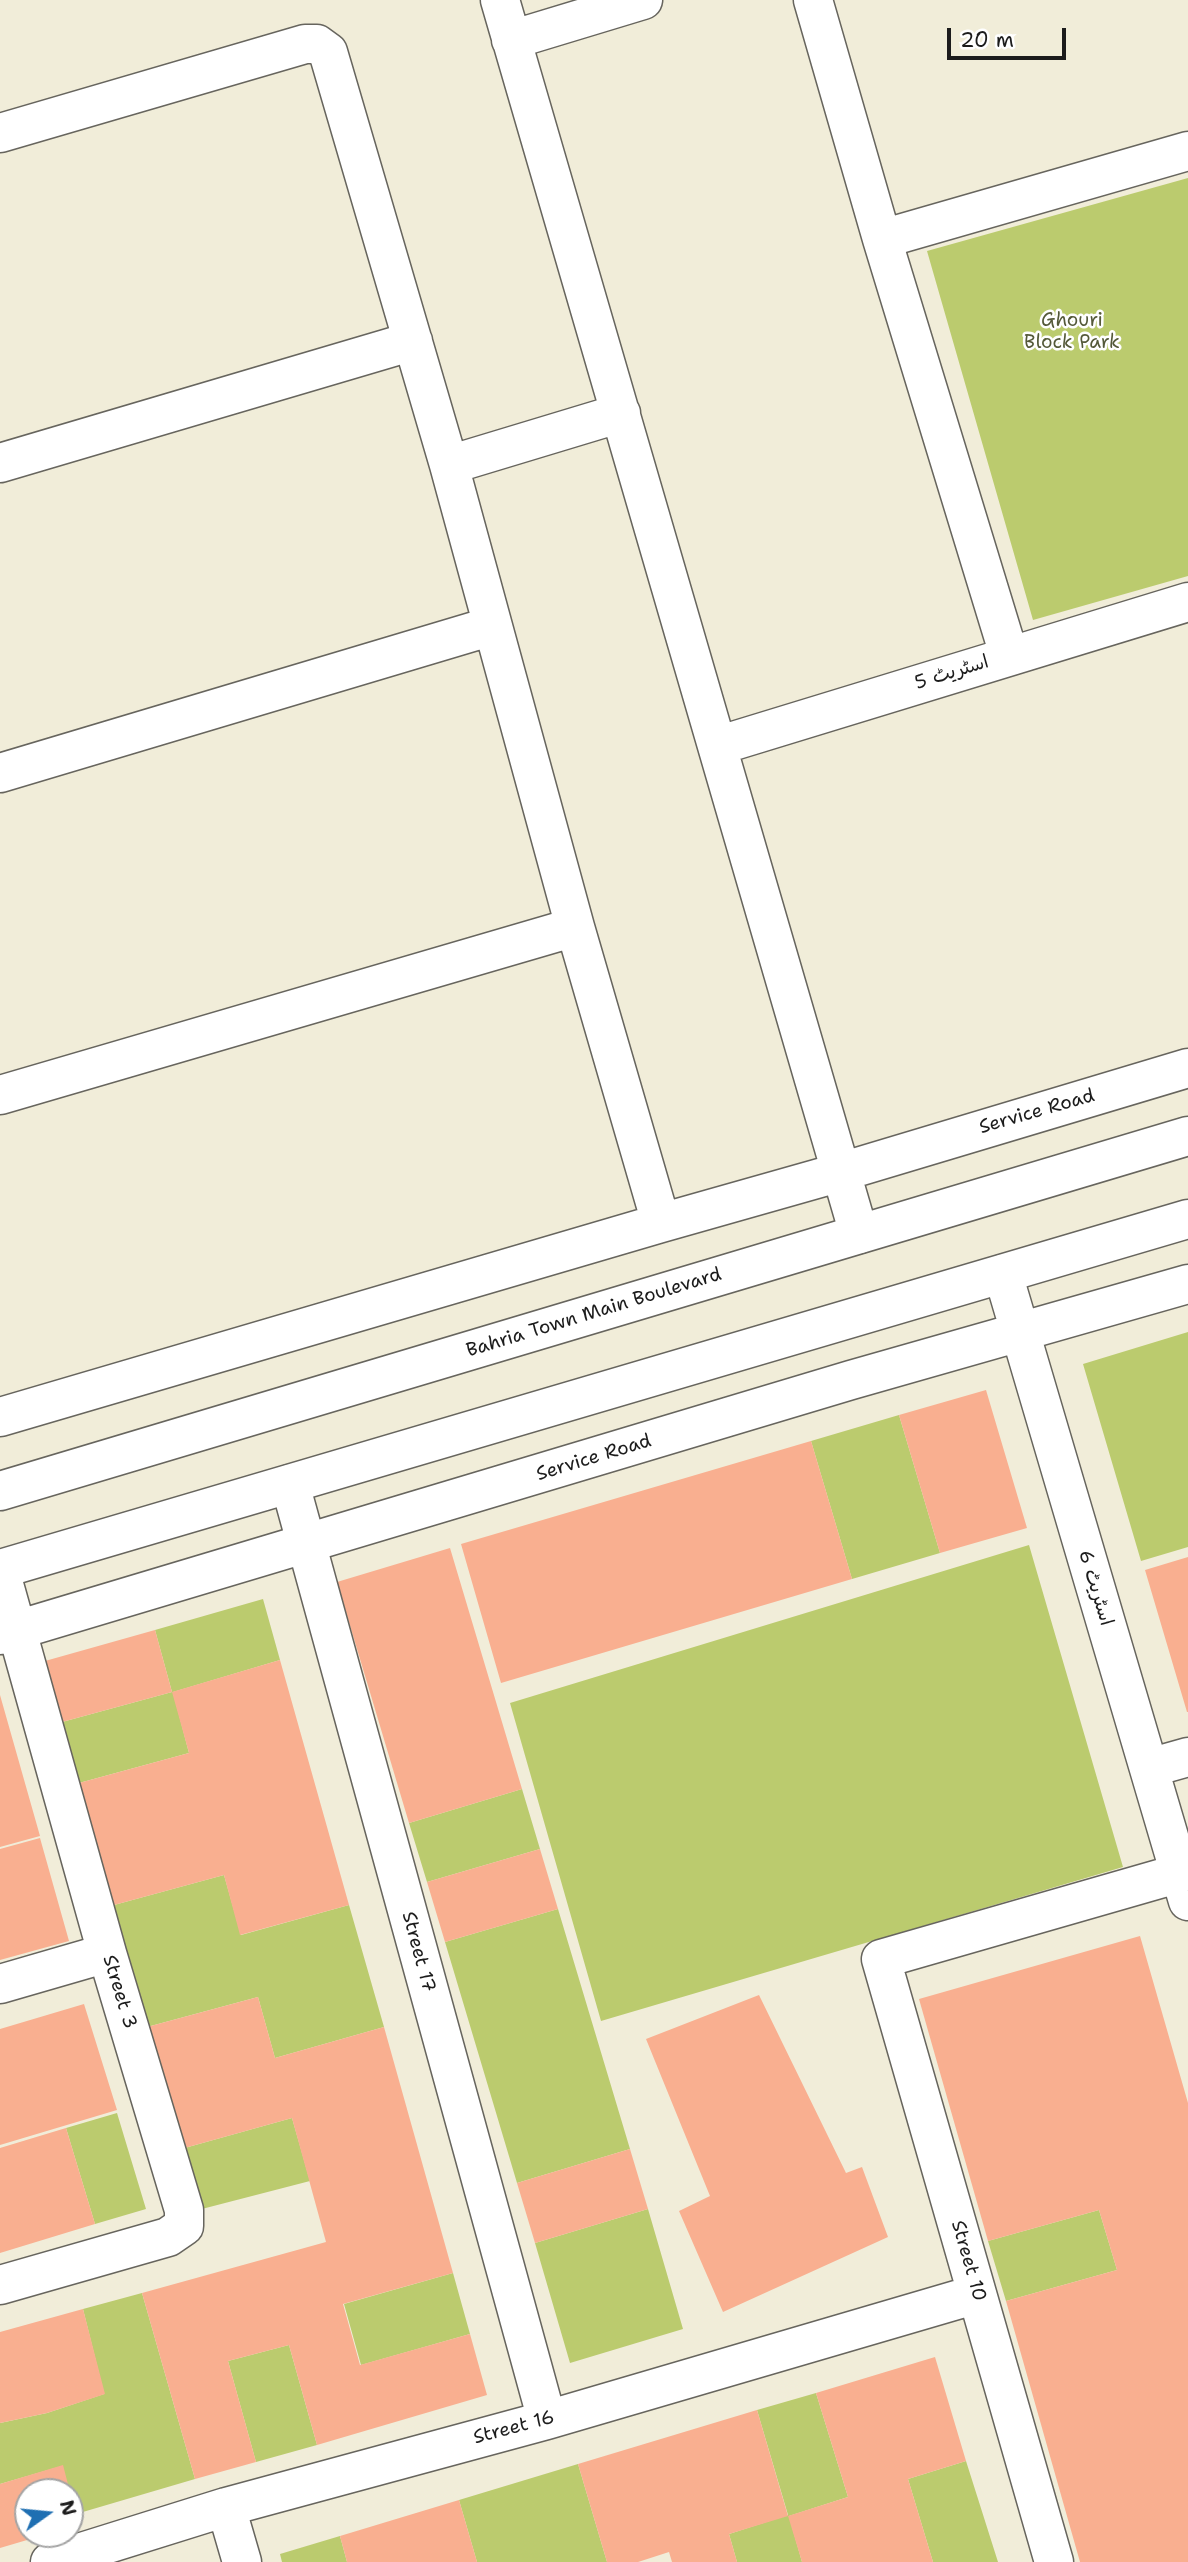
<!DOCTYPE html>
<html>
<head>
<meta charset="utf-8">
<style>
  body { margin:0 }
  #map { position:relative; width:1188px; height:2562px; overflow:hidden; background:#f1edd9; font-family:"Shantell Sans",sans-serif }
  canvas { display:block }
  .north { position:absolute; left:14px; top:2478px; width:70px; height:70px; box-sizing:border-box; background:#fff; border:2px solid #a4a4a4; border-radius:50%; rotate:75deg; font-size:19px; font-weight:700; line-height:28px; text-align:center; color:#1c1c1c }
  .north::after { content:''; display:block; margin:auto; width:24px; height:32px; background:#1f6fb2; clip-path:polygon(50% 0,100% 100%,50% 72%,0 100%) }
  .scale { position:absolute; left:947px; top:28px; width:119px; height:32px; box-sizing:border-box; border:4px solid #1c1c1c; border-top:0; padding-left:9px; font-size:21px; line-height:24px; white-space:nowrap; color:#1c1c1c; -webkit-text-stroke:5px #fff; paint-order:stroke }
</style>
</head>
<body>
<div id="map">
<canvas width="1188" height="2562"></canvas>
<div class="north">N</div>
<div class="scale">20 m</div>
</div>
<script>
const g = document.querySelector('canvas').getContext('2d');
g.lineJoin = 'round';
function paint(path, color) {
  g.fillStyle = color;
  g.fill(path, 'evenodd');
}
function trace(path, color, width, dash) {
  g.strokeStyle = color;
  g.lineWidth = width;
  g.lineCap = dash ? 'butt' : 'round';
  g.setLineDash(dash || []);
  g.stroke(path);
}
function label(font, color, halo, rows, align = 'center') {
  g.font = font + ' "Shantell Sans","Playpen Sans Arabic",sans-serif';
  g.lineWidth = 5;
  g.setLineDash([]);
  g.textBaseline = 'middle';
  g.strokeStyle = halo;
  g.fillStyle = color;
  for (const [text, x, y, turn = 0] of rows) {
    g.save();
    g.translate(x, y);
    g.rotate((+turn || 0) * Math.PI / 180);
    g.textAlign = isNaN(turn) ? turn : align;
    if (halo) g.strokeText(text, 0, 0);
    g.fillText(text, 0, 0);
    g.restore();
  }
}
paint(new Path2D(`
  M 1188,178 L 1188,576 L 1033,620 L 927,251 Z
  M 1188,1332 L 1188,1547 L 1141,1561 L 1083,1364 Z
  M 899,1415 L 940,1553 L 852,1579 L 811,1441 Z
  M 1029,1545 L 1123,1867 L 601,2021 L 510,1703 Z
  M 263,1599 L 280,1660 L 173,1692 L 189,1753 L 79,1783 L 62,1722 L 172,1692 L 155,1630 Z
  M 522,1789 L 540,1849 L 427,1882 L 409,1823 Z
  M 224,1875 L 241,1935 L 349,1905 L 384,2027 L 275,2058 L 258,1997 L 147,2027 L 114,1905 Z
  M 558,1909 L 630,2149 L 517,2183 L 445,1942 Z
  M 117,2113 L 146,2209 L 95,2224 L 66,2128 Z
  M 292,2118 L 310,2181 L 198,2210 L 181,2149 Z
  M 648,2209 L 683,2329 L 570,2363 L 535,2243 Z
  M 1099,2210 L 1117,2270 L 1006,2301 L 988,2241 Z
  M 453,2273 L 470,2334 L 361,2365 L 344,2304 Z
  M 142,2293 L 195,2479 L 76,2514 L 62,2466 L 0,2484 L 0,2423 L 47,2413 L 104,2394 L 83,2309 Z
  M 289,2345 L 317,2445 L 256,2462 L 228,2361 Z
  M 816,2393 L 848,2497 L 789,2516 L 802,2562 L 737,2562 L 729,2534 L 788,2515 L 757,2410 Z
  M 966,2461 L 998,2562 L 933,2562 L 908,2479 Z
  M 578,2464 L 607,2562 L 477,2562 L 459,2500 Z
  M 340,2536 L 347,2562 L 282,2562 L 280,2554 Z`), '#bbcb6e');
paint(new Path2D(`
  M 986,1390 L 1027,1528 L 940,1553 L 899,1415 Z
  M 811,1441 L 852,1579 L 501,1683 L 461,1544 Z
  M 450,1548 L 522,1789 L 409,1823 L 337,1582 Z
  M 1188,1557 L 1188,1712 L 1187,1712 L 1145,1570 Z
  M 155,1630 L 172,1692 L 62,1722 L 45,1661 Z
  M 280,1660 L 349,1905 L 240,1935 L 224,1875 L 114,1905 L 79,1783 L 189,1753 L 172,1692 Z
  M 0,1695 L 40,1836 L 0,1847 Z
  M 40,1838 L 69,1941 L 0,1960 L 0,1849 Z
  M 540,1849 L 558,1909 L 445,1942 L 427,1882 Z
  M 1140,1936 L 1188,2103 L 1188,2562 L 1080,2562 L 1006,2301 L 1117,2270 L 1099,2210 L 988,2241 L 919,1999 Z
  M 759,1995 L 846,2173 L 862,2167 L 888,2237 L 723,2312 L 679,2211 L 710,2196 L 646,2039 Z
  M 258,1997 L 275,2058 L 384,2027 L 453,2273 L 343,2304 L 360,2365 L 470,2334 L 487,2395 L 317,2445 L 289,2345 L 228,2361 L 256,2462 L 195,2479 L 142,2293 L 326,2242 L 292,2118 L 181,2149 L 147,2027 Z
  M 84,2004 L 117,2110 L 0,2145 L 0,2029 Z
  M 66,2128 L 95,2224 L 0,2253 L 0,2148 Z
  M 630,2149 L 648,2209 L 535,2243 L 517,2183 Z
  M 83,2309 L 105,2394 L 47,2413 L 0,2423 L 0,2332 Z
  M 935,2357 L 966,2461 L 908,2479 L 933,2562 L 802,2562 L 788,2516 L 729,2534 L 737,2562 L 672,2562 L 669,2552 L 638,2562 L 607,2562 L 578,2464 L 757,2410 L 788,2516 L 848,2497 L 816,2393 Z
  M 63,2465 L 70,2492 L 28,2492 L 28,2534 L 44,2535 L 0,2548 L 0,2484 Z
  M 70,2495 L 79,2524 L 70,2527 Z
  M 459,2500 L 477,2562 L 347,2562 L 340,2536 Z`), '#f9af90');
const street = new Path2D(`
  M 500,0 L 859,1234
  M 813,0 L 882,239 L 1009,655
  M 511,40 L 643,0
  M 0,133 L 305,44 L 317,44 L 328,52 L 449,465 L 575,927 L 661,1223
  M 882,239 L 1188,151
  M 0,463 L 413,341
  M 449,465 L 621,413
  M 717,746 L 1188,602
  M 0,773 L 492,626
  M 0,1095 L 575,927
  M 1003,1274 L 1188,1901
  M 0,1417 L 661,1223 L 841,1172 L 1188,1068
  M 290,1484 L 547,2420
  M 0,1570 L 107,1953 L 184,2210 L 184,2226 L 168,2237 L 0,2285
  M 0,1635 L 851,1380 L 1188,1284
  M 1149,1768 L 1188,1757
  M 0,1984 L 107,1953
  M 226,2507 L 242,2562
  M 50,2562 L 226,2507 L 547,2420 L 977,2294
  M 1054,2562 L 881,1959 L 1180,1873`);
const secondary = new Path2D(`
  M 0,1491 L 1188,1136
  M 0,1569 L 1188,1219`);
trace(street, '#67655e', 41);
trace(secondary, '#67655e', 41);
trace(street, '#fff', 38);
trace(secondary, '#fff', 38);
label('19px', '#545939', '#fff', [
  ["Ghouri",1072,321],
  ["Block Park",1072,343]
]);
label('19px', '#1c1c1c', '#fff', [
  ["اسٹریٹ 5",952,673,-17],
  ["Service Road",1037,1112,-16],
  ["Bahria Town Main Boulevard",594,1313,-17],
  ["Service Road",594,1458,-17],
  ["اسٹریٹ 6",1095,1588,73],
  ["Street 17",418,1952,75],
  ["Street 3",119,1992,73],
  ["Street 10",968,2261,74],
  ["Street 16",514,2428,-15]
]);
</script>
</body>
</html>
